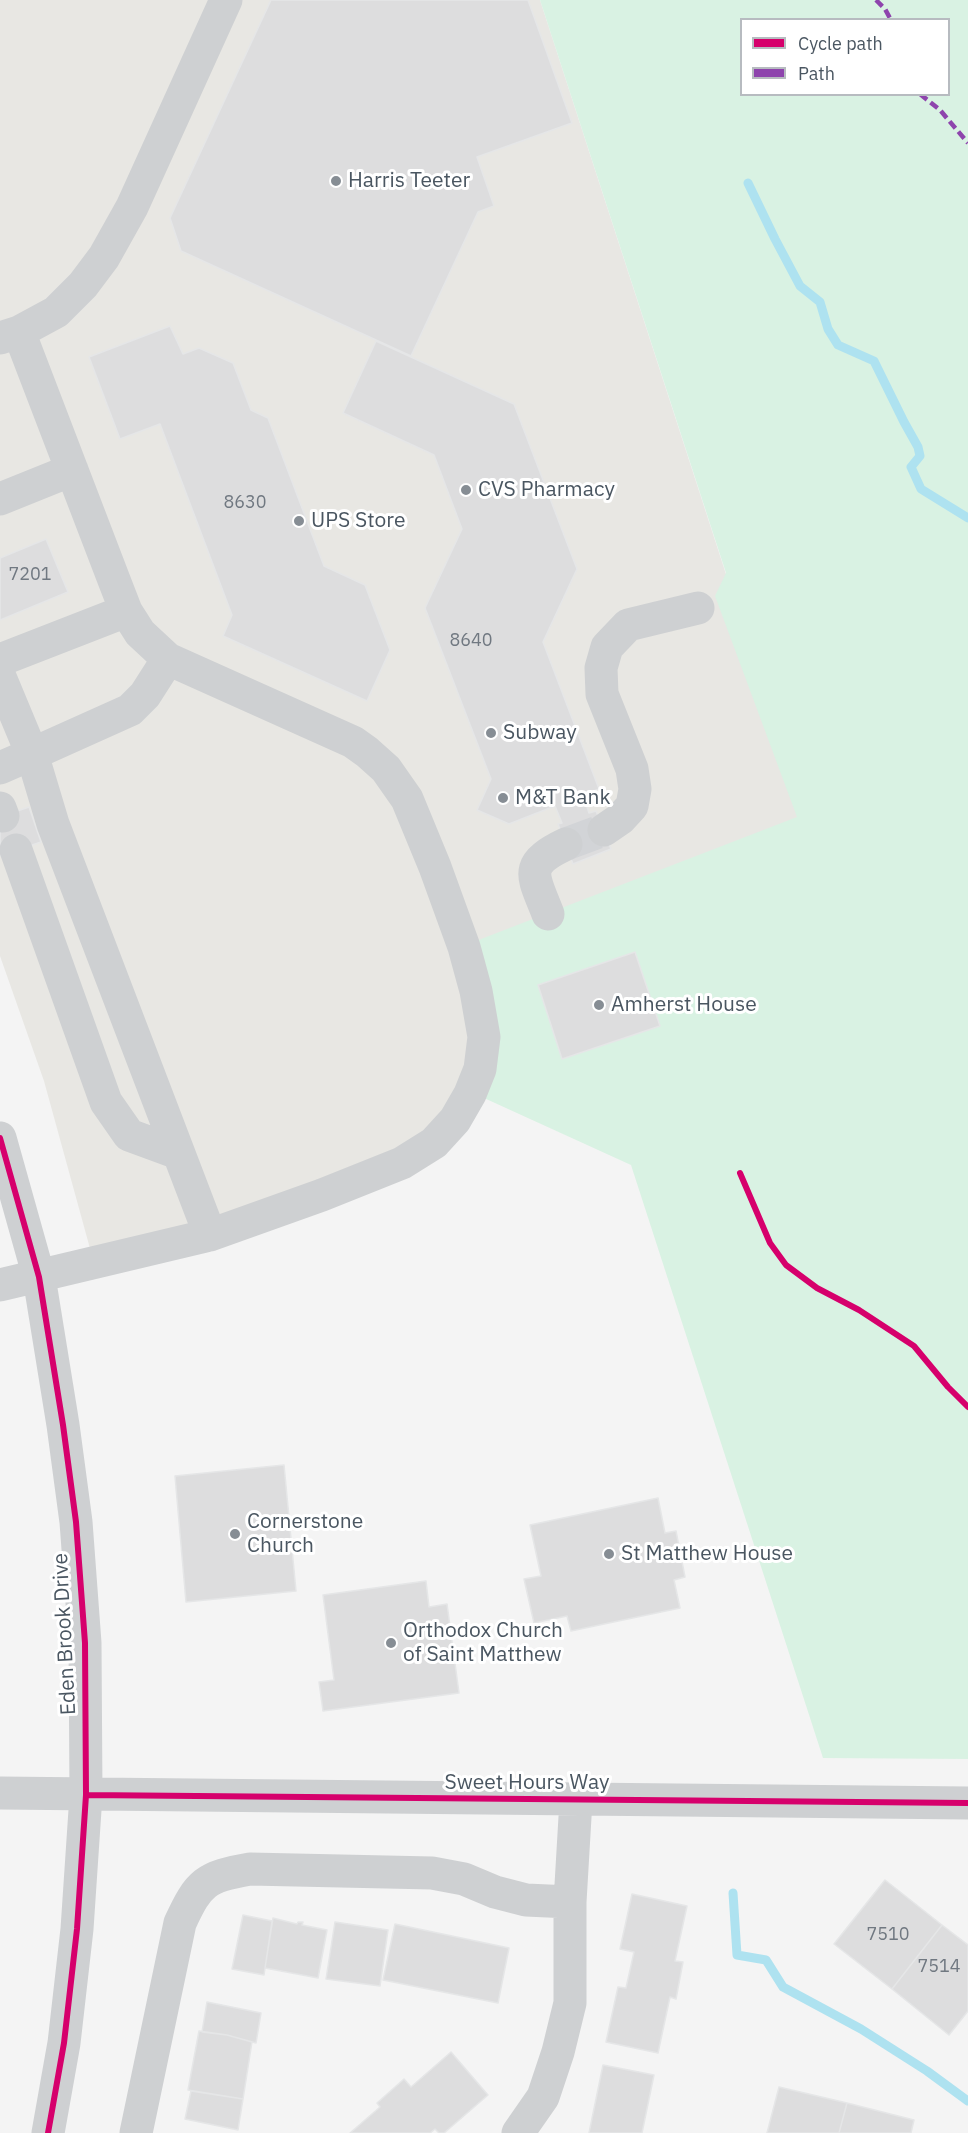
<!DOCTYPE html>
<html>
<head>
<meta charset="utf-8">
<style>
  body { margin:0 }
  #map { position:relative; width:968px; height:2133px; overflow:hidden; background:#f4f4f4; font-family:"IBM Plex Sans",sans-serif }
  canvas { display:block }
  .legend { position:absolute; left:740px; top:18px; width:210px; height:78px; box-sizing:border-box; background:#fff; border:2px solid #b7bbc0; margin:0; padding:8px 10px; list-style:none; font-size:18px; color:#4a5661 }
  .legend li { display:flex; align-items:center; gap:12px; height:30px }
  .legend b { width:30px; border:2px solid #b7bbc0 }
</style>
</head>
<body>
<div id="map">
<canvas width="968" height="2133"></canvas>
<ul class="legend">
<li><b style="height:8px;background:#d6006c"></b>Cycle path</li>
<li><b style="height:8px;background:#8e44ad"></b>Path</li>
</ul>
</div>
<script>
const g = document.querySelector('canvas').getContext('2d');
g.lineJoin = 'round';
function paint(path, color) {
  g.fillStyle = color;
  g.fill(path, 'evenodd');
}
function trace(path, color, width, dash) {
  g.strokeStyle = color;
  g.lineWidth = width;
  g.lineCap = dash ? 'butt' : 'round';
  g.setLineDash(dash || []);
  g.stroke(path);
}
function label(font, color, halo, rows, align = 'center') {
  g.font = font + ' "IBM Plex Sans",sans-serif';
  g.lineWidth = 6;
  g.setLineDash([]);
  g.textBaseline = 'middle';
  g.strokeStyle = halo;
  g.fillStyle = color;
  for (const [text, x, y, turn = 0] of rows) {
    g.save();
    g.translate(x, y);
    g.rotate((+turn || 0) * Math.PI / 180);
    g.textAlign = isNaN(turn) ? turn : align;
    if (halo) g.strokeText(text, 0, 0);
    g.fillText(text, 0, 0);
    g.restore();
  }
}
paint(new Path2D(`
  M 0,0 L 540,0 L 804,815 L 486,1025 L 434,1143 L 94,1263 L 44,1081 L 0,956 Z`), '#e8e7e3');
paint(new Path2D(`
  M 540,0 L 968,0 L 968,1759 L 823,1758 L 631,1165 L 473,1093 L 463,946 L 797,817 L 715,596 L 726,573 ZM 742,20 L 948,20 L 948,94 L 742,94 Z`), '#d9f2e3');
trace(new Path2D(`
  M 748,183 L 775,239 L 800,286 L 820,302 L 828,329 L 838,345 L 874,361 L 904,422 L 918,447 L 920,456 L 911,467 L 921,489 L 968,518
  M 733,1893 L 737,1955 L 766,1960 L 783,1987 L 861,2029 L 927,2071 L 968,2101`), '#aee2f0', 9);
const building = new Path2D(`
  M 271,0 L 528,0 L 572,123 L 477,157 L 494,206 L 478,212 L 411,356 L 181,251 L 170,218 Z
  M 170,326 L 183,354 L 199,348 L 233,363 L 251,410 L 268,418 L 324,566 L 365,585 L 390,650 L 367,701 L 223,636 L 232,615 L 160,424 L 120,439 L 89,357 Z
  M 376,341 L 514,404 L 577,569 L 543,642 L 599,789 L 583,795 L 589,813 L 596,811 L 611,849 L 573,864 L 558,824 L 562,823 L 555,806 L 509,824 L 477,810 L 491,779 L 425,608 L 462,529 L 434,455 L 343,413 Z
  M 46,539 L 68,592 L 0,620 L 0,558 Z
  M 29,807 L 41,842 L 0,856 L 0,817 Z
  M 635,952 L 660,1026 L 562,1059 L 538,985 Z
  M 284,1465 L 296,1591 L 186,1602 L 175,1476 Z
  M 658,1498 L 665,1533 L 676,1531 L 685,1577 L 674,1580 L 680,1608 L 571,1631 L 567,1616 L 534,1623 L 524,1579 L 541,1576 L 530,1525 Z
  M 426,1581 L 429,1607 L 447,1604 L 459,1693 L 323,1711 L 319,1682 L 334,1680 L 323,1595 Z
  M 885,1880 L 942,1925 L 892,1989 L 834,1944 Z
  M 632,1894 L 687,1906 L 675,1961 L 683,1962 L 676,1999 L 670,1997 L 658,2053 L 606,2042 L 618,1987 L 626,1988 L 634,1952 L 620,1949 Z
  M 243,1915 L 272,1921 L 264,1975 L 232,1969 Z
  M 273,1918 L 297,1924 L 298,1922 L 303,1922 L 302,1925 L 327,1930 L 318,1978 L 265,1968 Z
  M 335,1922 L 388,1930 L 380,1986 L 326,1979 Z
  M 395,1924 L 509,1948 L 498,2003 L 383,1980 Z
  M 942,1925 L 968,1945 L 968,2011 L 949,2035 L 892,1989 Z
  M 207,2002 L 261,2013 L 256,2043 L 227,2035 L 202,2032 Z
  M 199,2031 L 227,2035 L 252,2042 L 243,2099 L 188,2090 Z
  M 451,2052 L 488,2095 L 444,2133 L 439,2133 L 435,2129 L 430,2133 L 350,2133 L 380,2107 L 377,2103 L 404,2079 L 411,2087 Z
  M 603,2065 L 654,2075 L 642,2133 L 589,2133 Z
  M 779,2087 L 847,2103 L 839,2133 L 767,2133 Z
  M 191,2091 L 243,2099 L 238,2130 L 185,2119 Z
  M 847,2103 L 914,2120 L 911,2133 L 839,2133 Z`);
paint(building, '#ddddde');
trace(building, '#e5e6e7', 1.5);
trace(new Path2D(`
  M 566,844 L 604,830`), '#d2d4d7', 33, [33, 16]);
trace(new Path2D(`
  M 0,338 L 19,332 L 56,312 L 83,285 L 104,257 L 132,207 L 226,0
  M 0,499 L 72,470
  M 168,659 L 145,695 L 130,710 L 32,754 L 53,824 L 210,1235
  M 0,660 L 126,611
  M 0,677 L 32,754 L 0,768
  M 0,808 L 3,816
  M 604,830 L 620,819 L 632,806 L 635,789 L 632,769 L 602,694 L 601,668 L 607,647 L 628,625 L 698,608
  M 16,850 L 106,1102 L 129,1135 L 178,1153
  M 548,914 C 533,875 522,865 566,844
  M 0,1138 L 39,1277 L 63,1425 L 76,1522 L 85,1643 L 86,1795 L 77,1929 L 64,2043 L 48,2133
  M 0,1285 L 210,1235 L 322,1195 L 402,1163 L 434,1143 L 455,1120 L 470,1094 L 480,1069 L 484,1037 L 476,991 L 464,947 L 435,867 L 407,799 L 386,769 L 367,752 L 353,742 L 168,659 L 140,633 L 126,611 L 114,580 L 19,332
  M 0,1793 L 968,1803
  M 136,2133 L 180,1923 C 199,1882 205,1877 250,1869 L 432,1873 L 464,1879 L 495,1892 L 526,1900 L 570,1902
  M 518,2133 L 543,2097 L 558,2052 L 570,2003 L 570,1902 L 576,1800`), '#ced0d2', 33);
trace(new Path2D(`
  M 876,0 L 885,9 L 891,20
  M 920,94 L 940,110 L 968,143`), '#8e44ad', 4.5, [9, 4.5]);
trace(new Path2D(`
  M 0,1138 L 39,1277 L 63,1425 L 76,1522 L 85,1643 L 86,1795 L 77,1929 L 64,2043 L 48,2133
  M 740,1173 L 770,1243 L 786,1265 L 817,1288 L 859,1310 L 914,1346 L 948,1387 L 968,1407
  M 86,1795 L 968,1803`), '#d6006c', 6);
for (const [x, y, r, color] of [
  [336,181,6,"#868d94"],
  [466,490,6,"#868d94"],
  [299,521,6,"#868d94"],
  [491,733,6,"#868d94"],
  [503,798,6,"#868d94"],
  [599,1005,6,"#868d94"],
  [235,1534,6,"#868d94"],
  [609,1554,6,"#868d94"],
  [391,1643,6,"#868d94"]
]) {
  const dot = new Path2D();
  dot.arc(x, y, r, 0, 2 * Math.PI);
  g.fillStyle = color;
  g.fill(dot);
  trace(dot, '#fff', 2);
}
label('18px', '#707881', null, [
  ["8630",245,503],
  ["7201",30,575],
  ["8640",471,641],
  ["7510",888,1935],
  ["7514",939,1967]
]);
label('21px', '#4a5661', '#fff', [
  ["Harris Teeter",348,181],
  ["CVS Pharmacy",478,490],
  ["UPS Store",311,521],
  ["Subway",503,733],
  ["M&T Bank",515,798],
  ["Amherst House",611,1005],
  ["Cornerstone",247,1522],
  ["Church",247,1546],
  ["St Matthew House",621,1554],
  ["Orthodox Church",403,1631],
  ["of Saint Matthew",403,1655]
], 'left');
label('21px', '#4a5661', '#fff', [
  ["Eden Brook Drive",65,1634,-93],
  ["Sweet Hours Way",527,1783]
]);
</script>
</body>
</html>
